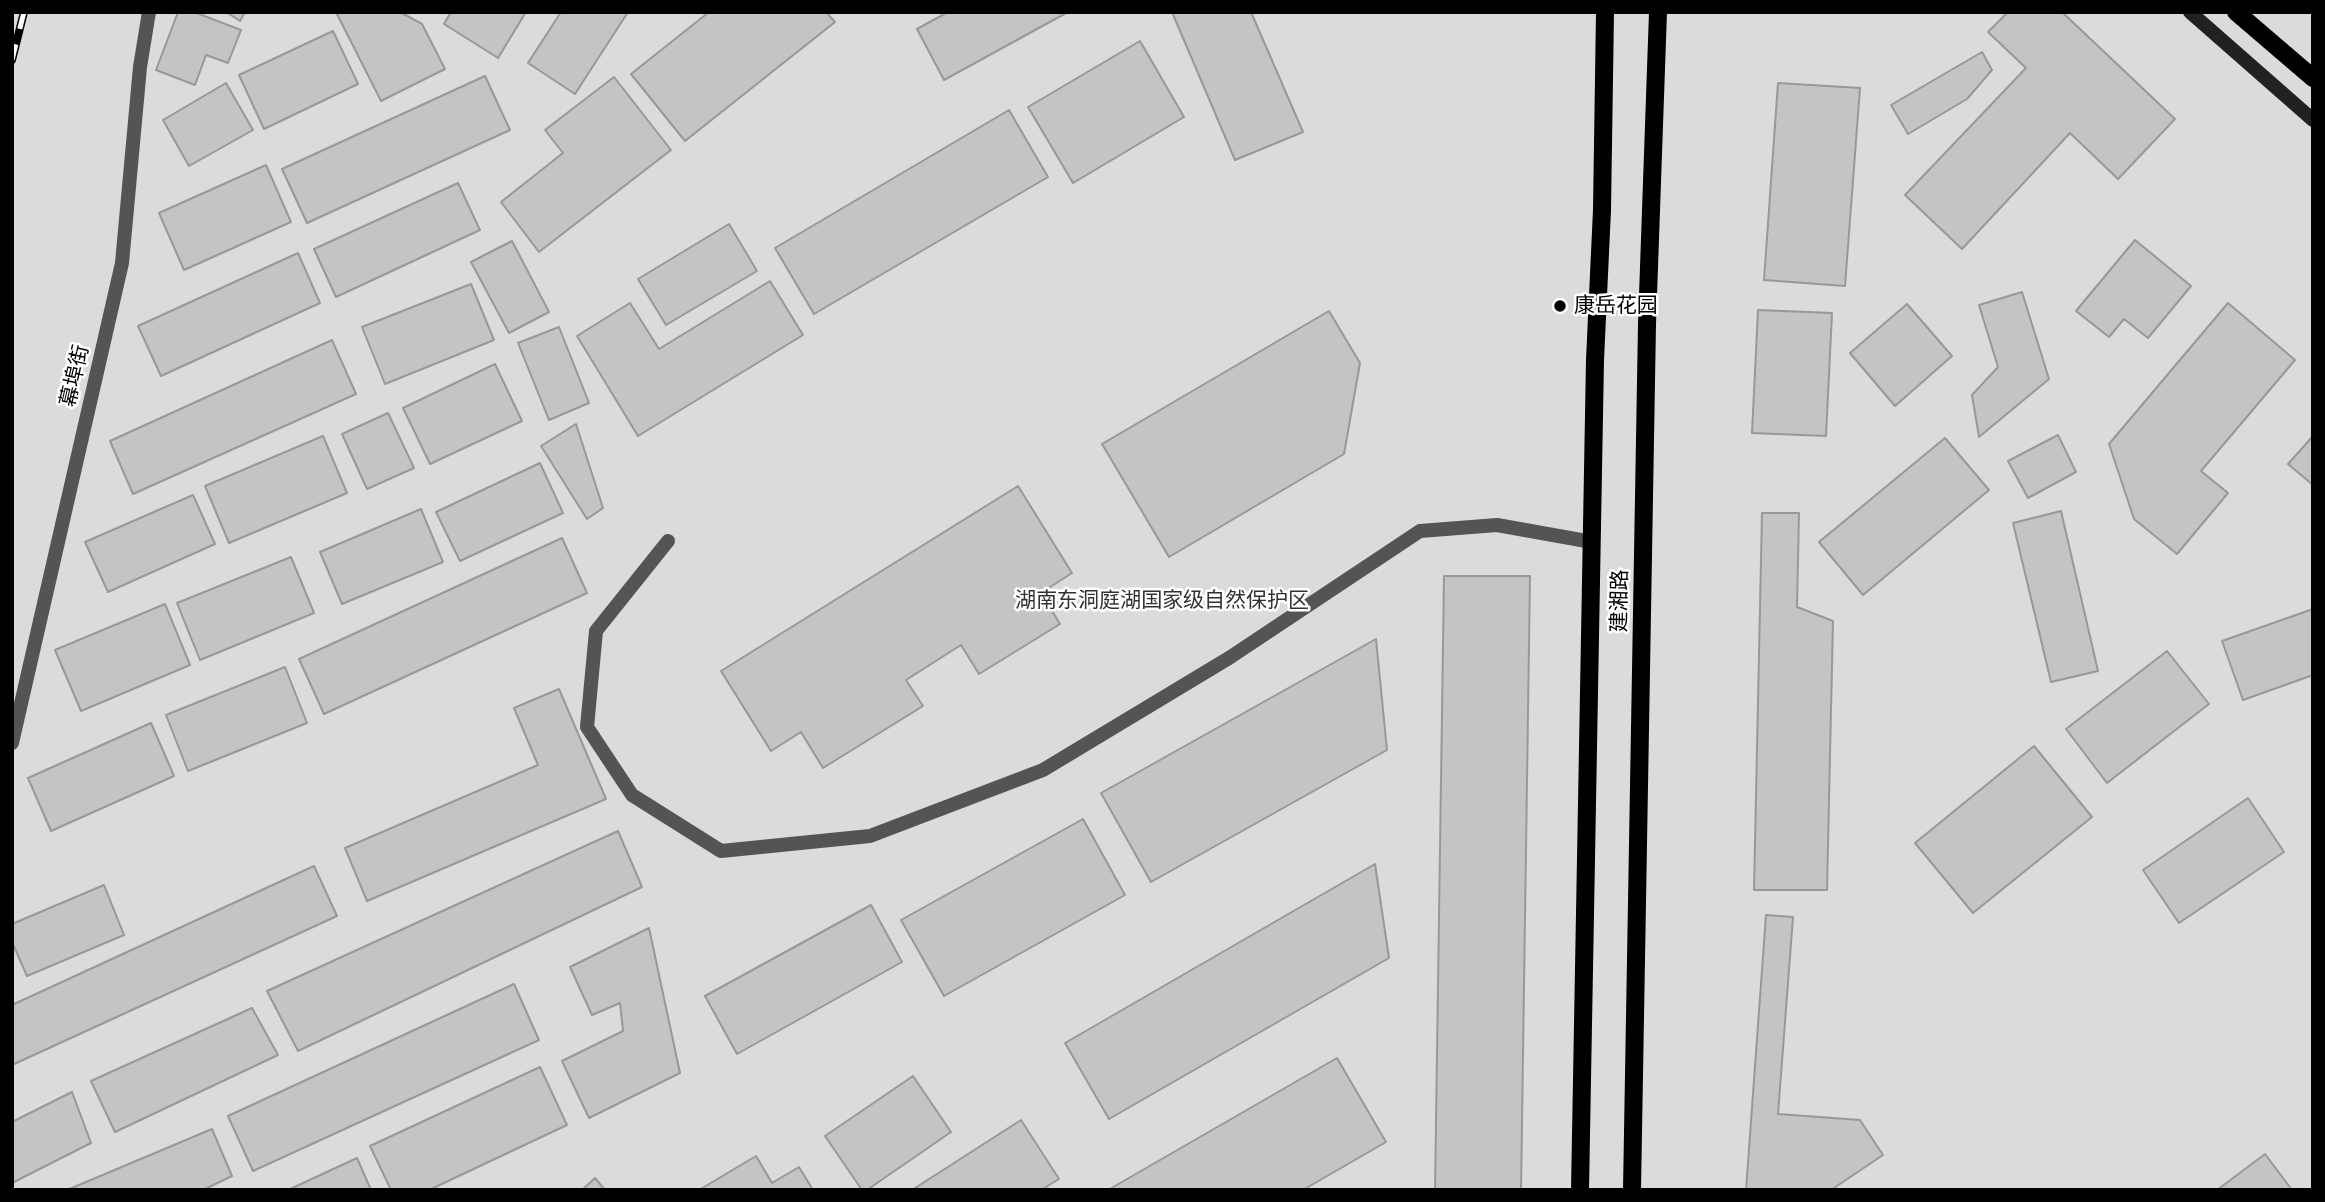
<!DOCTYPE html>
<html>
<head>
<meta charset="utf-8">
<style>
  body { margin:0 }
  #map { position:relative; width:2325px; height:1202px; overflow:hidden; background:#fff; font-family:Quicksand,sans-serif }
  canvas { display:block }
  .frame { position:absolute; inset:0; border:14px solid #000; pointer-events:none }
</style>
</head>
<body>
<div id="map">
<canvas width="2325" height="1202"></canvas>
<div class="frame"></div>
</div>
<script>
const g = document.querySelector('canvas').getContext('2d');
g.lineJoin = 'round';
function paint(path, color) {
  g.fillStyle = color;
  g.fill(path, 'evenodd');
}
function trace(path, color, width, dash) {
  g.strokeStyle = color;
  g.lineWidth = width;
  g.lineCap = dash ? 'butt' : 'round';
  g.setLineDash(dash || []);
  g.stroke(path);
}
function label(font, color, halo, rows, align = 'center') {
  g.font = font + ' Quicksand,"Noto Sans SC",sans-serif';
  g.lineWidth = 5;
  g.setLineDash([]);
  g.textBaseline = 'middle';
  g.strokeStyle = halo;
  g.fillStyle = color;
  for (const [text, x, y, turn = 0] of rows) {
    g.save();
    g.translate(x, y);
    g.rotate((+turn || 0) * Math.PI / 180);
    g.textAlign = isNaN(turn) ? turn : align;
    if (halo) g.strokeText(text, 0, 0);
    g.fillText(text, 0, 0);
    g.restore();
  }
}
paint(new Path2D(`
  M 12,12 L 2313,12 L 2313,1190 L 12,1190 Z`), '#dbdbdb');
const building = new Path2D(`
  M 178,12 L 194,12 L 241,30 L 228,63 L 206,55 L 195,85 L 156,70 Z
  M 226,12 L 245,12 L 240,21 Z
  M 336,12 L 400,12 L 422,24 L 445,69 L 381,101 Z
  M 451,12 L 526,12 L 498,58 L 444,24 Z
  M 561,12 L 628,12 L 575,94 L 528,63 Z
  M 709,12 L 826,12 L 835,22 L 685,141 L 631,74 Z
  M 948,12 L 1068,12 L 944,80 L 917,29 Z
  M 1172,12 L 1251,12 L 1303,132 L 1235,160 Z
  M 2008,12 L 2062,12 L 2175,119 L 2118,179 L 2070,133 L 1962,249 L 1905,195 L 2026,68 L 1988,32 Z
  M 333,31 L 358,84 L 264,129 L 239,75 Z
  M 1140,41 L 1184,117 L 1073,183 L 1028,107 Z
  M 1982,52 L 1992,70 L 1967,99 L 1908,134 L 1891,105 Z
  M 485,76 L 510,130 L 307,223 L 282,169 Z
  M 614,77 L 671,150 L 539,252 L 501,202 L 563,153 L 545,130 Z
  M 226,83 L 253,130 L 189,166 L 163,120 Z
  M 1778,83 L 1860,88 L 1845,286 L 1764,280 Z
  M 1009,110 L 1048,177 L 814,314 L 775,248 Z
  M 266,165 L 291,222 L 184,270 L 159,213 Z
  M 458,183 L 480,230 L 336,297 L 314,249 Z
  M 729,224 L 757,271 L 666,325 L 638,279 Z
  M 2135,240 L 2191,286 L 2148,338 L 2124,319 L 2109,337 L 2076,311 Z
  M 512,241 L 549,312 L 509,333 L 471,262 Z
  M 298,253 L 320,303 L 161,376 L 138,326 Z
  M 770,281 L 803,335 L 638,436 L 577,336 L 630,303 L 659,349 Z
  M 471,284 L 494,340 L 385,384 L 362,327 Z
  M 2022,292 L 2049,379 L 1979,437 L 1972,395 L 1998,367 L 1979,305 Z
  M 2228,303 L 2295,360 L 2201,471 L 2228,493 L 2177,554 L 2134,519 L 2109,444 Z
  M 1907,304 L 1952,356 L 1895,406 L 1850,353 Z
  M 1758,310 L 1832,313 L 1826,436 L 1752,433 Z
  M 1329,311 L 1360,363 L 1344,454 L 1169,557 L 1102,444 Z
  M 559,327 L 589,403 L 549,420 L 518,343 Z
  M 332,340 L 356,394 L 133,494 L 110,441 Z
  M 495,364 L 522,421 L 430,464 L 403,408 Z
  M 388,413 L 414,468 L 367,489 L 342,434 Z
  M 576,424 L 603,508 L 587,519 L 541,446 Z
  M 2058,435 L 2076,472 L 2028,498 L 2008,461 Z
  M 323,436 L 347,493 L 229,543 L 205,486 Z
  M 2313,436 L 2313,485 L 2288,464 Z
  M 1945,438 L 1989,490 L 1863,595 L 1819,542 Z
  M 540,463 L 563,513 L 460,561 L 436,512 Z
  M 1018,486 L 1072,573 L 1041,593 L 1060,624 L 979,674 L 961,645 L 906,680 L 923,706 L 823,768 L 801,732 L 771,751 L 721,671 Z
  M 193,495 L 215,544 L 108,592 L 85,542 Z
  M 421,509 L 443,562 L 342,604 L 320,552 Z
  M 2061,511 L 2098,671 L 2051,682 L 2013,523 Z
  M 1762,513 L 1799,513 L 1797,607 L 1833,621 L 1827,890 L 1754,890 Z
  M 562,538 L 587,593 L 324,714 L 299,659 Z
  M 291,557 L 314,613 L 200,660 L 177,603 Z
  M 1444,576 L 1530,576 L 1521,1190 L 1435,1190 Z
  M 165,604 L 190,665 L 81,711 L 55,650 Z
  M 2313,609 L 2313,675 L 2243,700 L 2222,641 Z
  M 1376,639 L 1387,750 L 1151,882 L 1101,793 Z
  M 2167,651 L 2209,704 L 2107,783 L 2066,729 Z
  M 285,667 L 307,723 L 188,771 L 166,715 Z
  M 559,689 L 606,799 L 367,901 L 345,848 L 538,765 L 514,708 Z
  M 151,723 L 174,776 L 51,831 L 28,778 Z
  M 2034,746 L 2092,817 L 1973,913 L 1915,843 Z
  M 2248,798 L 2284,852 L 2179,923 L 2143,870 Z
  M 1083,819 L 1125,895 L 944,996 L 901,920 Z
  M 618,831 L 642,887 L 298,1051 L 267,991 Z
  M 1375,864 L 1389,958 L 1109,1119 L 1065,1043 Z
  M 314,866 L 337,916 L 12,1065 L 12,1005 Z
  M 104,885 L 124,935 L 27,976 L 12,942 L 12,924 Z
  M 871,905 L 902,962 L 737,1054 L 705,996 Z
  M 1766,915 L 1793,917 L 1778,1114 L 1860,1120 L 1883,1155 L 1831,1190 L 1746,1190 Z
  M 649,928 L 680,1073 L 589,1118 L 562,1061 L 623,1031 L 620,1003 L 592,1015 L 570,967 Z
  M 514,984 L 539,1040 L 253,1171 L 228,1116 Z
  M 252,1008 L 278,1055 L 115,1132 L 91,1081 Z
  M 1337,1058 L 1386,1142 L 1303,1190 L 1108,1190 Z
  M 540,1067 L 567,1125 L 429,1190 L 391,1190 L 370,1146 Z
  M 913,1076 L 951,1132 L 867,1190 L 862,1190 L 825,1136 Z
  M 72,1092 L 91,1143 L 12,1183 L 12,1122 Z
  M 1021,1120 L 1059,1179 L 1041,1190 L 912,1190 Z
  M 212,1129 L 232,1176 L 203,1190 L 67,1190 Z
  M 2265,1154 L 2292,1190 L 2217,1190 Z
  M 756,1156 L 772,1183 L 799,1167 L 813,1190 L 699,1190 Z
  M 357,1158 L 371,1190 L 288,1190 Z
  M 595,1178 L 605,1190 L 582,1190 Z`);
paint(building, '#c4c4c4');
trace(building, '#989898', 2);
const primary = new Path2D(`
  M 2236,12 L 2313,78
  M 1580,1190 L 1595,360 L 1602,210 L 1605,12
  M 1632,1190 L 1647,324 L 1658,12`);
trace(primary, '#dbdbdb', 20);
trace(new Path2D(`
  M 668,541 L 596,631 L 587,727 L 632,795 L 721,851 L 870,836 L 1043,770 L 1229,658 L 1420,531 L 1497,525 L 1592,542
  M 12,743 L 122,263 L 140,67 L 149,12`), '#545454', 14);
trace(new Path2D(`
  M 2190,12 L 2313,120`), '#212121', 14);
trace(primary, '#000', 18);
const rail = new Path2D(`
  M 12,60 L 24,12`);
trace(rail, '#000', 8);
trace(rail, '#fff', 5, [16]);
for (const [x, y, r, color] of [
  [1560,306,7,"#000"]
]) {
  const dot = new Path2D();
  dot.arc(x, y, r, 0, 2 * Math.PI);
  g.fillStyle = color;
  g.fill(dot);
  trace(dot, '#fff', 2.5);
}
label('21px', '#000', '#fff', [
  ["康岳花园",1574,306]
], 'left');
label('21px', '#000', '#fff', [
  ["幕埠街",75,376,-77],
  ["建湘路",1620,601,-89]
]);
label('21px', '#323232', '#fff', [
  ["湖南东洞庭湖国家级自然保护区",1162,601]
]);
</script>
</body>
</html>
